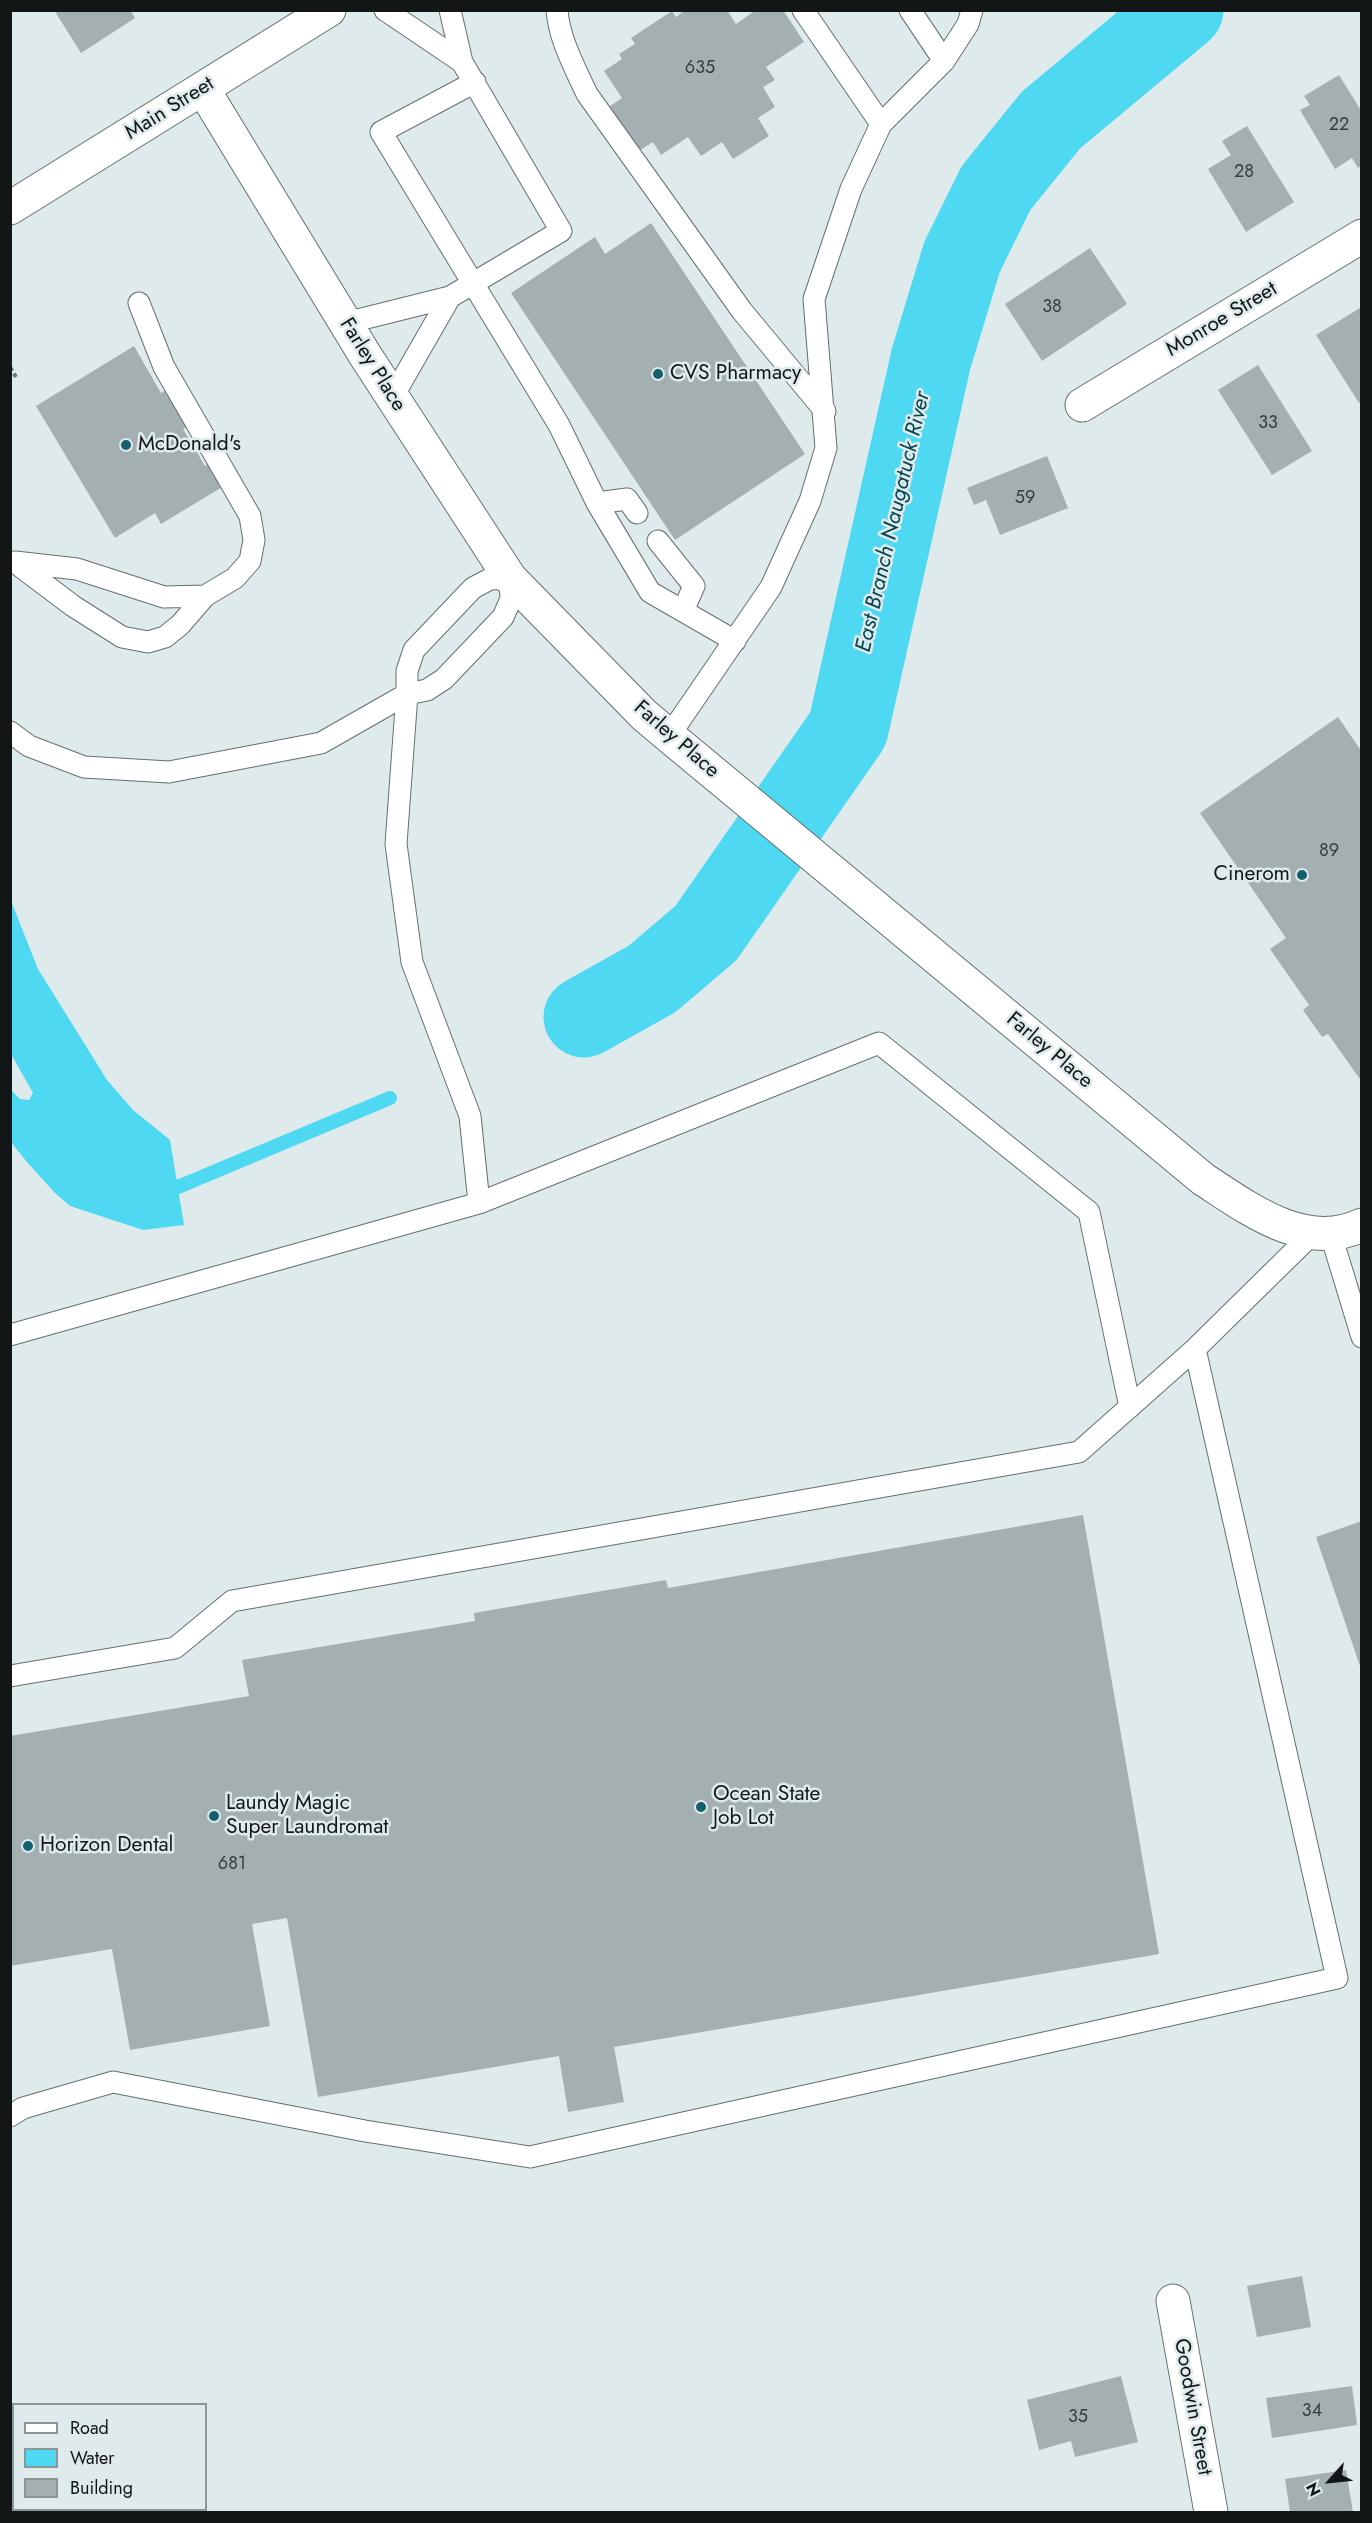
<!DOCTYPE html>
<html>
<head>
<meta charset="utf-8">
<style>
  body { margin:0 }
  #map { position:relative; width:1372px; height:2523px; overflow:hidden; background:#deeaec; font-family:Jost,sans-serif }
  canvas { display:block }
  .frame { position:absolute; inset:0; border:12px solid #121617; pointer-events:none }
  .legend { position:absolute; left:12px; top:2403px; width:195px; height:108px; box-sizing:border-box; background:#deeaec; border:2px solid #8c9597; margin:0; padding:8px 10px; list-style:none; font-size:18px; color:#121617 }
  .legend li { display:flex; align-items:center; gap:12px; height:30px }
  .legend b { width:30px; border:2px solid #8c9597 }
  .north { position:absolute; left:1300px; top:2451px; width:60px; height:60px; -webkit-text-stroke:4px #deeaec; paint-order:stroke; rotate:243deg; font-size:16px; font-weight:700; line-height:24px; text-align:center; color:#121617 }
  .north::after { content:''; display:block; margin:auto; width:21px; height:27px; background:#121617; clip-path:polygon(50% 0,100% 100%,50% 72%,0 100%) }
</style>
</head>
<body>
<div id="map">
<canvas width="1372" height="2523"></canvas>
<div class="frame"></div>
<ul class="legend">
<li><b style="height:8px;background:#fff"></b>Road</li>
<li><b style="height:16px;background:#4fd8f1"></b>Water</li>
<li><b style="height:16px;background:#a4afb2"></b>Building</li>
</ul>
<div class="north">N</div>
</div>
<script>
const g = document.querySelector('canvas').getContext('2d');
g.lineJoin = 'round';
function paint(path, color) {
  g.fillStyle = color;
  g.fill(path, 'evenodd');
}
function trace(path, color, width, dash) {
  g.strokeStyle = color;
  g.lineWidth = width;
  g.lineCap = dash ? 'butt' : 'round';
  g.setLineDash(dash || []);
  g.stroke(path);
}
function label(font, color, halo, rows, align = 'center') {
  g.font = font + ' Jost,sans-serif';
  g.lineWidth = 5;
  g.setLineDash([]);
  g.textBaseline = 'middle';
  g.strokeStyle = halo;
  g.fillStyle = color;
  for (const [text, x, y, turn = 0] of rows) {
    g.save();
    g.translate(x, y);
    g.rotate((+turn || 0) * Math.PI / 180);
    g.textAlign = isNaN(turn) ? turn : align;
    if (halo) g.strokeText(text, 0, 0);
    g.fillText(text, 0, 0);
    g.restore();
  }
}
paint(new Path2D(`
  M 11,901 L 38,969 L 107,1080 L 133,1110 L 170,1140 L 184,1225 L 143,1230 L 70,1206 L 55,1193 L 26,1161 L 11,1142 L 11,1090 L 20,1099 L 29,1100 L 33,1093 L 11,1054 Z`), '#4fd8f1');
trace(new Path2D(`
  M 160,1181 L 178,1187 L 390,1098`), '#4fd8f1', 14);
trace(new Path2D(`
  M 584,1017 L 652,979 L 706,933 L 848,729 L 931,359 L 962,257 L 996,188 L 1051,120 L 1183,10`), '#4fd8f1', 81);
paint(new Path2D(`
  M 54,10 L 130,10 L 135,18 L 81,53 Z
  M 685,10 L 727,10 L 736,24 L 756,10 L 783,10 L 804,42 L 766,67 L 775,80 L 763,87 L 775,107 L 758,118 L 769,136 L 733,159 L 722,142 L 701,156 L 688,137 L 661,155 L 653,142 L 632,155 L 603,111 L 622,98 L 604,71 L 622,59 L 619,54 L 635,44 L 631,38 L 672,11 L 676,17 Z
  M 1339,75 L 1362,112 L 1362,165 L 1358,168 L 1352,158 L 1335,169 L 1300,110 L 1310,105 L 1304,96 Z
  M 1247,126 L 1294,202 L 1246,232 L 1208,169 L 1231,155 L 1222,141 Z
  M 651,223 L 805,454 L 675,540 L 511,293 L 595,237 L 605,254 Z
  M 1090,248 L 1127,304 L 1042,361 L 1005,304 Z
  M 1360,308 L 1362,401 L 1359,403 L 1316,335 Z
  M 134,346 L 161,393 L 173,386 L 194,422 L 183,429 L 205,466 L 214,460 L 229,483 L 161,524 L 155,513 L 115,538 L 36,406 Z
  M 1258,365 L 1312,451 L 1272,475 L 1218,390 Z
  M 1047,456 L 1068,508 L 1000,535 L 986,500 L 974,505 L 967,488 Z
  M 1338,717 L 1362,752 L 1362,1082 L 1328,1034 L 1322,1037 L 1303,1010 L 1309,1005 L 1270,949 L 1286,938 L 1200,813 Z
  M 1083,1515 L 1159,1954 L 614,2047 L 624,2102 L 568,2112 L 559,2056 L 318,2097 L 287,1918 L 252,1924 L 270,2026 L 130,2050 L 112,1949 L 10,1966 L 10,1736 L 249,1696 L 242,1660 L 475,1621 L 474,1613 L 666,1580 L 668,1588 Z
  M 1362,1521 L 1362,1669 L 1361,1669 L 1316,1537 Z
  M 1302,2276 L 1311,2327 L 1257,2337 L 1247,2286 Z
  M 1121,2376 L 1138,2442 L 1075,2457 L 1071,2441 L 1039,2450 L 1027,2400 Z
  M 1352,2386 L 1357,2425 L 1272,2438 L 1266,2398 Z
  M 1346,2470 L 1353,2512 L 1290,2512 L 1285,2479 Z`), '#a4afb2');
const service = new Path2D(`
  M 385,10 L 462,62
  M 557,10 C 559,39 575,68 587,94 L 742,311 L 825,411
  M 803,10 L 881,124
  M 910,10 L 944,61 L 968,24 L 972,10
  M 475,82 L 381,132 L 559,425 L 597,503 L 650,592 L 735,641
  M 346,323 L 450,297 L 561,231 L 462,62 L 450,10
  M 392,398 L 450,297
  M 597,503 L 627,499 L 637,513
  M 658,541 L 694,586 L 683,611
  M 15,562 L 77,569 L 164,597 L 205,596 L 235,578 L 250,561 L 254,540 L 250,516 L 164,367 L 139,303
  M 16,563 L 73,606 L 122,637 L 148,642 L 165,637 L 180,625 L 205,596
  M 10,732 L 29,746 L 84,767 L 169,772 L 321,743 L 407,694 L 427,690 L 444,679 L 503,617 L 511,599 L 510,578 L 490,579 L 473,588 L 414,650 L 407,671 L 407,694 L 396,844 L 412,962 L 470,1116 L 479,1203
  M 669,736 L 771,587 L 810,501 L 826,448 L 814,299 L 851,189 L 881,124 L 944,61
  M 1331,1235 L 1362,1337
  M 10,1335 L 479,1203 L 879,1043 L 1089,1212 L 1130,1407
  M 10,1676 L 175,1648 L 232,1601 L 1079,1452 L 1195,1349 L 1313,1233
  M 10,2116 L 23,2108 L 113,2082 L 365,2131 L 530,2157 L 1337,1978 L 1195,1349`);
const minor = new Path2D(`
  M 1082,405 L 1362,236
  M 1173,2301 L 1211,2512`);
const secondary = new Path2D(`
  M 203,89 L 365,355 L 510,578 L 644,715 L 669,736 L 1203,1179 C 1249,1209 1305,1252 1362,1225`);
const primary = new Path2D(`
  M 10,208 L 329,10`);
trace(service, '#656f71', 23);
trace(minor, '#656f71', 35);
trace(secondary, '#656f71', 35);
trace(primary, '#656f71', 35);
trace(new Path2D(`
  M 10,367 L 16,377`), '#72797b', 4, [4.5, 3]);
trace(service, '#fff', 21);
trace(minor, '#fff', 33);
trace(secondary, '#fff', 33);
trace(primary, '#fff', 33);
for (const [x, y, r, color] of [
  [658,374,6,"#16606e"],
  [126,445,6,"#16606e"],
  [1302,875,6,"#16606e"],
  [701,1807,6,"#16606e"],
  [214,1816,6,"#16606e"],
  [28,1846,6,"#16606e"]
]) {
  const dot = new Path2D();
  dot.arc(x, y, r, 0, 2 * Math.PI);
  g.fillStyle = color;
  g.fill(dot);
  trace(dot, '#deeaec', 2);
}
label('18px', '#363c3e', null, [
  ["635",700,69],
  ["22",1339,126],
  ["28",1244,173],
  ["38",1052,308],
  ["33",1268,424],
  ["59",1025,499],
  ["89",1329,852],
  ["681",232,1865],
  ["34",1312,2412],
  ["35",1078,2418]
]);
label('21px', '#121617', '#deeaec', [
  ["Main Street",170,109,-32],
  ["Monroe Street",1222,320,-31],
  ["Farley Place",372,365,58],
  ["Farley Place",676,740,41],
  ["Farley Place",1049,1051,40],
  ["Goodwin Street",1192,2407,80]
]);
label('21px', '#121617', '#deeaec', [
  ["CVS Pharmacy",670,374],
  ["McDonald's",138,445],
  ["Cinerom",1290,875,"right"],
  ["Ocean State",713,1795],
  ["Job Lot",713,1819],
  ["Laundy Magic",226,1804],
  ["Super Laundromat",226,1828],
  ["Horizon Dental",40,1846]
], 'left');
label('italic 22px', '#05454f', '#deeaec', [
  ["East Branch Naugatuck River",894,522,-77]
]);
</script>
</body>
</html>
